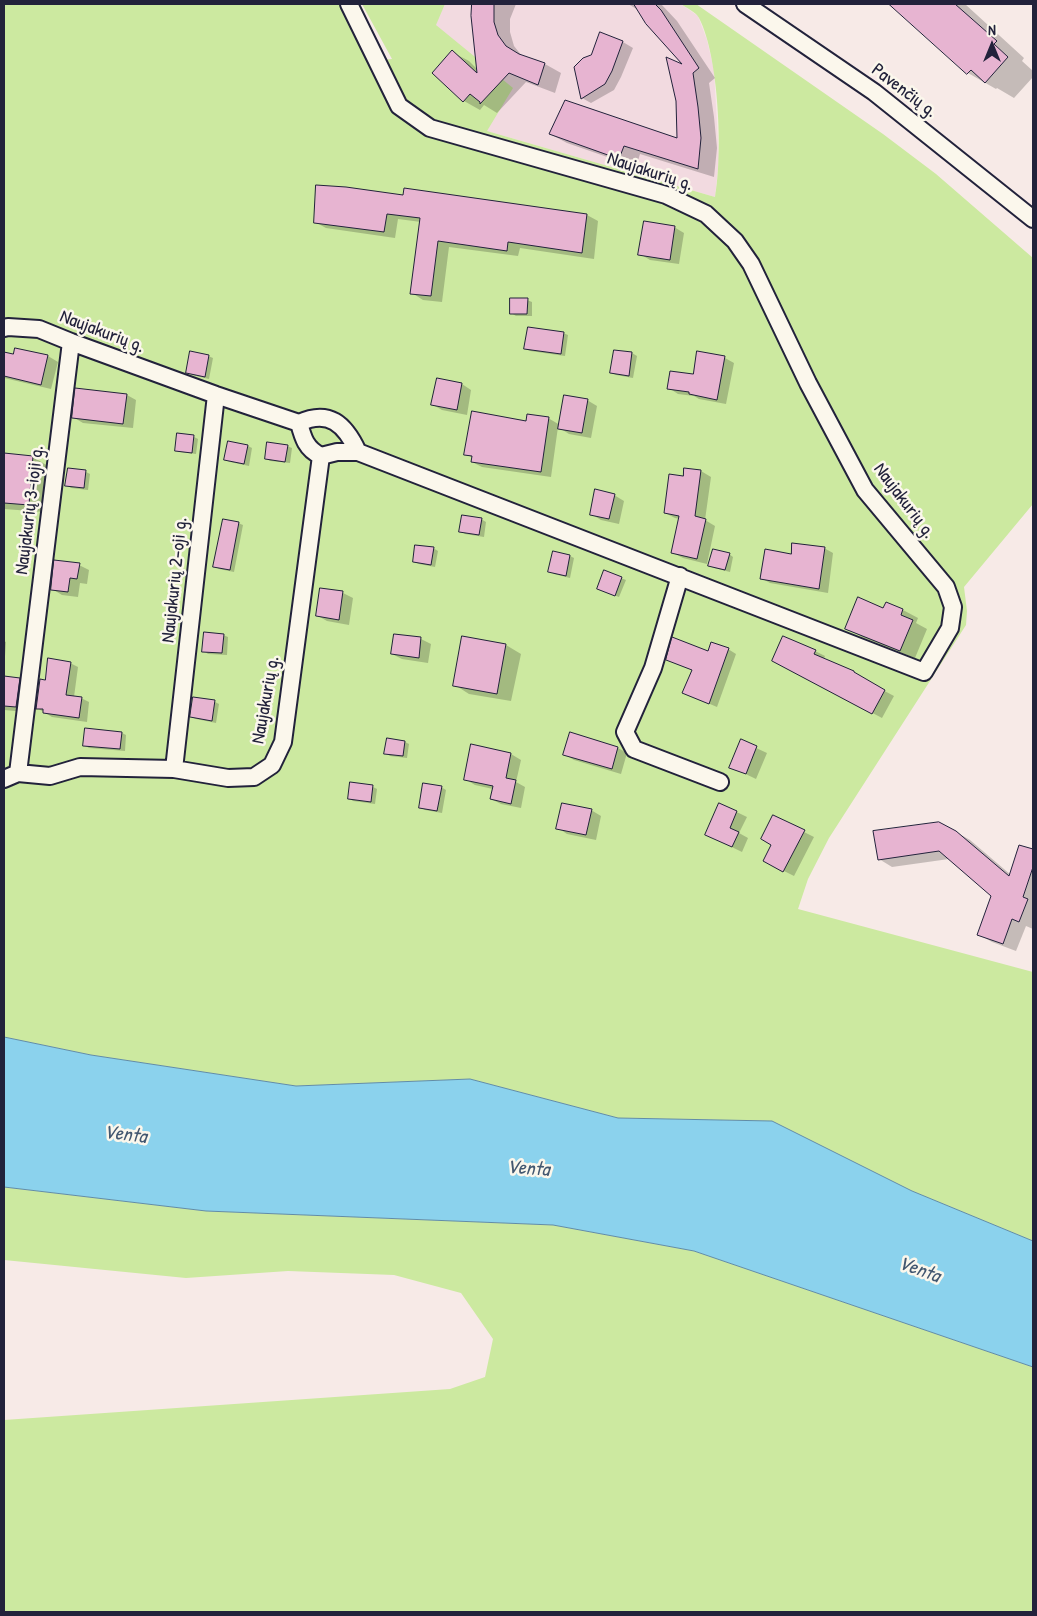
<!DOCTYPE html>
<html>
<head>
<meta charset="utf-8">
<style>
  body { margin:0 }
  #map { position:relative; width:1037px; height:1616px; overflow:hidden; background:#f7eae7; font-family:"Patrick Hand",sans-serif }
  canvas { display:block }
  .frame { position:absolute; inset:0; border:5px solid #22223b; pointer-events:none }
  .north { position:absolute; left:967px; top:20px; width:50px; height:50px; -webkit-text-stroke:4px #fbf7ec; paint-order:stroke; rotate:0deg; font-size:14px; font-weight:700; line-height:20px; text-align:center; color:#22223b }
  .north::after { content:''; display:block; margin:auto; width:18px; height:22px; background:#22223b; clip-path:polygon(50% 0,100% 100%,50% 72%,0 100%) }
</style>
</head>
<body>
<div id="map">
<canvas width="1037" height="1616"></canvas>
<div class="frame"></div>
<div class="north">N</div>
</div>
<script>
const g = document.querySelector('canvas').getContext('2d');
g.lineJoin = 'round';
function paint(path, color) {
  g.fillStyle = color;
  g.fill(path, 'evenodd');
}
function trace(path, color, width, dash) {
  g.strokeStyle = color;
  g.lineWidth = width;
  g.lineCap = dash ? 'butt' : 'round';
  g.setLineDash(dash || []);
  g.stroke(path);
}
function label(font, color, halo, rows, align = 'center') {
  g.font = font + ' "Patrick Hand",sans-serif';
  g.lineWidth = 5;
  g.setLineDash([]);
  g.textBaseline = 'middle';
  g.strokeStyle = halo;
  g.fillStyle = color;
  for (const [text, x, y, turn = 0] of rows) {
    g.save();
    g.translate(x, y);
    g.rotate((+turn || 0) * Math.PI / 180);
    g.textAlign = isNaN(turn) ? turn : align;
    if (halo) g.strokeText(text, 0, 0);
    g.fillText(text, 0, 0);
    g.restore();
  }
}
paint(new Path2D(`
  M 445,4 L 681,4 L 698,16 L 707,40 L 714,70 L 719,160 L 715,197 L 487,131 L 435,25 Z`), '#f2dae0');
paint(new Path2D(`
  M 4,4 L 340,4 L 361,39 L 371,61 L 392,59 L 362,4 L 445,4 L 436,25 L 513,88 L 487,131 L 715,197 C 723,155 719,56 699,18 C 696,12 686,8 681,4 L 696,4 L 883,134 L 936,174 L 1033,258 L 1033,504 L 964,587 L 967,611 L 966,625 L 829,838 L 808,879 L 798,909 L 1033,972 L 1033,1241 L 912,1191 L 772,1121 L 618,1118 L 470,1079 L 296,1086 L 91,1055 L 4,1037 Z
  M 4,1187 L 206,1211 L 553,1225 L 694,1251 L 1033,1367 L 1033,1612 L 4,1612 L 4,1420 L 450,1389 L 485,1377 L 493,1339 L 461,1293 L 394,1275 L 288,1271 L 186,1278 L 4,1260 Z`), '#cce9a0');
const water = new Path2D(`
  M 4,1037 L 91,1055 L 296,1086 L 470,1079 L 618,1118 L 772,1121 L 912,1191 L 1033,1241 L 1033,1367 L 694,1251 L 553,1225 L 206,1211 L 4,1187 Z`);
paint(water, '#8bd2ed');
trace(water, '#618ca6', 1);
paint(new Path2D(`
  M 473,4 L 516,4 L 510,19 L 510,32 L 514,46 L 522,56 L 545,64 L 561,73 L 555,93 L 526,82 L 497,113 L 484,105 L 480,110 L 464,101 L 452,52 L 469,61 L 478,70 L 473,16 Z
  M 628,4 L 661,4 L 677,21 L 715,78 L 709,83 L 714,117 L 717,148 L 714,177 L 640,154 L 636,167 L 567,143 L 550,134 L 679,139 L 686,67 L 640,11 Z
  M 891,4 L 965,4 L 1024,58 L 1022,61 L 1033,71 L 1033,77 L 1014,98 L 997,88 L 996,89 L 968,73 Z
  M 600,33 L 623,42 L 633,48 L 621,77 L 614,90 L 591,103 L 582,98 L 592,56 Z
  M 405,189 L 587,215 L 598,221 L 594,259 L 520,248 L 518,256 L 449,247 L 442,302 L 423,300 L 412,293 L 421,222 L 398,219 L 395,238 L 326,228 L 315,222 L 404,196 Z
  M 674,227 L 684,233 L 679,264 L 650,260 L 640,254 Z
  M 527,300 L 532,302 L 532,316 L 516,316 L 511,313 Z
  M 563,333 L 568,335 L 565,356 L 530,351 L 526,349 Z
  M 16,349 L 48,356 L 58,362 L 51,389 L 4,378 L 4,353 L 14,356 Z
  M 615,351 L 632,353 L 637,356 L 633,378 L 616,375 L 612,373 Z
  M 698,353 L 725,358 L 734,363 L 726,404 L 699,399 L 694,396 L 678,394 L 669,388 L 694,376 Z
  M 208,356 L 213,358 L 209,379 L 192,375 L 187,373 Z
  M 462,384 L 471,390 L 467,415 L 442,410 L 433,405 Z
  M 127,395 L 136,400 L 133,428 L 83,423 L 73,417 Z
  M 587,400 L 597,406 L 591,438 L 569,434 L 558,427 L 551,477 L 482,467 L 472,462 L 473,458 L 466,454 L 527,422 L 548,418 L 560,425 Z
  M 194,437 L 198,439 L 196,454 L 180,452 L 176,450 Z
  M 248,446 L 252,448 L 249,466 L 230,462 L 225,460 Z
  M 287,446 L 292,448 L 290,463 L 270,461 L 266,458 Z
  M 4,455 L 33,457 L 48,466 L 44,512 L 4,509 Z
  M 69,469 L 86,472 L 90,474 L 88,490 L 71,488 L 67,485 Z
  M 701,471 L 711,477 L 705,520 L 715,526 L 707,564 L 683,558 L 673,553 L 680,519 L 675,518 L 665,513 L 684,478 Z
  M 614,495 L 624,501 L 619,524 L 601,520 L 591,514 Z
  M 481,519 L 486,522 L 484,537 L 465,534 L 461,531 Z
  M 238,523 L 243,525 L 234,572 L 219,569 L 215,566 Z
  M 433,548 L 438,551 L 435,567 L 419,564 L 414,562 Z
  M 824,548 L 833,553 L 828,593 L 770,583 L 761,578 L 792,555 Z
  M 729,554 L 733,557 L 730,572 L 714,568 L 710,566 Z
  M 570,556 L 574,558 L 570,578 L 554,574 L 550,571 Z
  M 79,565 L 89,570 L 87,584 L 80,583 L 78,597 L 62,595 L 52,589 Z
  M 621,578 L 626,580 L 619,597 L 603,591 Z
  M 321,590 L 343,593 L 353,598 L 349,625 L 327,621 L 318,616 Z
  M 887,603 L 903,610 L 918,618 L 916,623 L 927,629 L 915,658 L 862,637 L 847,628 L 884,610 Z
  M 223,635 L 228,637 L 227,655 L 208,654 L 204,651 Z
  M 395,635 L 421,639 L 431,644 L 428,663 L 402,659 L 392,654 Z
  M 4,641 L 6,642 L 4,671 Z
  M 506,645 L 521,654 L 511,701 L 469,694 L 455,685 Z
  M 728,649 L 736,654 L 717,707 L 684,693 L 693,670 L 667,659 Z
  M 815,651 L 825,656 L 824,659 L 894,696 L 882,718 L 784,666 Z
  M 70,663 L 78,667 L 74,697 L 81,698 L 89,702 L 87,722 L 52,717 L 37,708 L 46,681 Z
  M 4,678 L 19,679 L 29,685 L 26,712 L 4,710 Z
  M 194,698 L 215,702 L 219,704 L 216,723 L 196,719 L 191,717 Z
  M 122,733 L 126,735 L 125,751 L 89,748 L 84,745 Z
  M 741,741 L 767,753 L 756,779 L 731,767 Z
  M 405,742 L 409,744 L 407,758 L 390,756 L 386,753 Z
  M 472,746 L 511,754 L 521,760 L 516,782 L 525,787 L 521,808 L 501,804 L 491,799 L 493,789 L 475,785 L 465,779 Z
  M 618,748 L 627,753 L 621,774 L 574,760 L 564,754 Z
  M 351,783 L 373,787 L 377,789 L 375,804 L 353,801 L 349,798 Z
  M 441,787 L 446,790 L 442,813 L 425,810 L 420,807 Z
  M 720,804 L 747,817 L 739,833 L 748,838 L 742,852 L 707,835 Z
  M 591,810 L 601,816 L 596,840 L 567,834 L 558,828 Z
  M 804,832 L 814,837 L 794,876 L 774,866 Z
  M 956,832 L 970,840 L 1011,875 L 1020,847 L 1033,851 L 1033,929 L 1026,926 L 1016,951 L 992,942 L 978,934 L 993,896 L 949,859 L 892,867 L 879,859 Z`), '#0003');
const building = new Path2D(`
  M 472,4 L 494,4 L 494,22 L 498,35 L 506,46 L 519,54 L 545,63 L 538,85 L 509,73 L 480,104 L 480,102 L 470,94 L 463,102 L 432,73 L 452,50 L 477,73 L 471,16 Z
  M 634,4 L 655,4 L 661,10 L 699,68 L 693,73 L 698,107 L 701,138 L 698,169 L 624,146 L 619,159 L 549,134 L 565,100 L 677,138 L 676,101 L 666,57 L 682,64 L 646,24 Z
  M 889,4 L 955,4 L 997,41 L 994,44 L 1008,57 L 985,83 L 971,70 L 967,74 Z
  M 600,32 L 623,41 L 612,71 L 605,84 L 581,99 L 574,67 L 583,58 L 591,55 Z
  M 316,185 L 346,187 L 403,195 L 404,188 L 587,214 L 582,253 L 508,242 L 507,251 L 438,241 L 431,296 L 410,294 L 420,218 L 387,214 L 384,232 L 314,223 Z
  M 644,221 L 675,226 L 670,260 L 638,255 Z
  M 510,298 L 528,298 L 527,314 L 510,314 Z
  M 528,327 L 564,332 L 561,354 L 524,349 Z
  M 15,348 L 48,355 L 41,385 L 4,376 L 4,352 L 13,354 Z
  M 614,350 L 632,352 L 629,376 L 610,373 Z
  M 190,351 L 209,355 L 205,377 L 186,373 Z
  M 697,351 L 725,356 L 717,400 L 689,394 L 689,392 L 667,389 L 670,371 L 693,374 Z
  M 437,378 L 462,383 L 457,410 L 431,405 Z
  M 75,388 L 127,394 L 123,424 L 72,418 Z
  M 564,395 L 588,399 L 582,433 L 558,429 Z
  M 472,411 L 526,421 L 527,414 L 549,417 L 541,472 L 471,462 L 472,456 L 464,455 Z
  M 177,433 L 194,435 L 192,453 L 175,451 Z
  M 228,441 L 248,445 L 244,464 L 224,460 Z
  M 267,442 L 288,445 L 285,462 L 265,459 Z
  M 4,453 L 33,456 L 29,505 L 4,503 Z
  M 68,468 L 86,470 L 84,488 L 65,486 Z
  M 684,468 L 701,470 L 695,516 L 706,519 L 697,559 L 671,553 L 679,516 L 664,513 L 669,474 L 683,476 Z
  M 595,489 L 615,494 L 609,519 L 590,515 Z
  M 462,515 L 482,518 L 479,535 L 459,532 Z
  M 223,519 L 239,522 L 230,570 L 213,567 Z
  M 792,543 L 825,547 L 819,589 L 760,579 L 765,549 L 791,554 Z
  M 415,545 L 434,547 L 431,565 L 413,562 Z
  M 713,549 L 730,553 L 725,570 L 708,566 Z
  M 553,551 L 570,555 L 566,576 L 548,572 Z
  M 54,560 L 80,563 L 77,579 L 70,578 L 68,592 L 51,590 Z
  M 604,570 L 622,577 L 615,596 L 597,589 Z
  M 320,588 L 343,591 L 339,620 L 316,616 Z
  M 858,597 L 883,608 L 886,602 L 903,609 L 901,615 L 913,620 L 900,651 L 845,629 Z
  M 204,632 L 224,634 L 222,653 L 202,652 Z
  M 394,634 L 421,637 L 419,658 L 391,654 Z
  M 462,636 L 506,644 L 497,694 L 453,686 Z
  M 783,636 L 816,650 L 814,654 L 854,671 L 854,672 L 885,690 L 872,714 L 772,661 Z
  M 672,637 L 708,651 L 711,642 L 729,648 L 709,704 L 682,693 L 692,670 L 666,660 Z
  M 48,658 L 71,662 L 66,695 L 82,697 L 79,718 L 43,713 L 43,709 L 36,709 L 40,679 L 45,680 Z
  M 4,676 L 20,678 L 16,707 L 4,706 Z
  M 193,697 L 215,700 L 212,721 L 190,717 Z
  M 85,728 L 122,732 L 120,749 L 83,746 Z
  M 570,732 L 618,747 L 612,769 L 563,755 Z
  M 387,738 L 405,741 L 403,756 L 384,754 Z
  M 741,739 L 757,746 L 746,774 L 729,768 Z
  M 471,744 L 511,753 L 506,778 L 516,780 L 511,804 L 490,799 L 493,786 L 464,780 Z
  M 350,782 L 373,785 L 371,802 L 348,799 Z
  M 423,783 L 442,786 L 437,811 L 419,808 Z
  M 562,803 L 592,809 L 586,835 L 556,829 Z
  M 719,803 L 737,811 L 730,828 L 739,832 L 732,847 L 705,835 Z
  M 773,815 L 805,830 L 783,872 L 763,861 L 771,845 L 761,839 Z
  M 939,822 L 956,831 L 1009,876 L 1019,845 L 1033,849 L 1033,867 L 1023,897 L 1028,899 L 1019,922 L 1012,919 L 1003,944 L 977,935 L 991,896 L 939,851 L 878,860 L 873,831 Z`);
paint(building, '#e7b4d1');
trace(building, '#22223b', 1);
const street = new Path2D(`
  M 745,4 L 874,92 L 1033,219
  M 4,328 L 8,327 L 39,329 L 71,342 L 216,395 L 299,423 C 329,409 345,424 358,452
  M 299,423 C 303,438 306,449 321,456
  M 680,576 L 653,668 L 625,732 L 634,749 L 720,782
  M 174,769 L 216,395
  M 18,773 L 71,342
  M 4,779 L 18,773 L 50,776 L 80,767 L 174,769 L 228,778 L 254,777 L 272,765 L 283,742 L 321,456 L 337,452 L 358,452 L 924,672 L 950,628 L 953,607 L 946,587 L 865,490 L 808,383 L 751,264 L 735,241 L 706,214 L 666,195 L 430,128 L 399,106 L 349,4`);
trace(street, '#22223b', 20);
trace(street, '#fbf7ec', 16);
label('19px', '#22223b', '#fbf7ec', [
  ["Pavenčių g.",904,91,37],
  ["Naujakurių g.",650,172,18],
  ["Naujakurių g.",102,332,21],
  ["Naujakurių g.",904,501,53],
  ["Naujakurių 3-ioji g.",30,510,-83],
  ["Naujakurių 2-oji g.",175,580,-84],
  ["Naujakurių g.",266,700,-80]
]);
label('italic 20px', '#425770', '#fbf7ec', [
  ["Venta",125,1135,7],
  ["Venta",528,1169,4],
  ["Venta",919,1270,20]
]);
</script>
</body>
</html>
